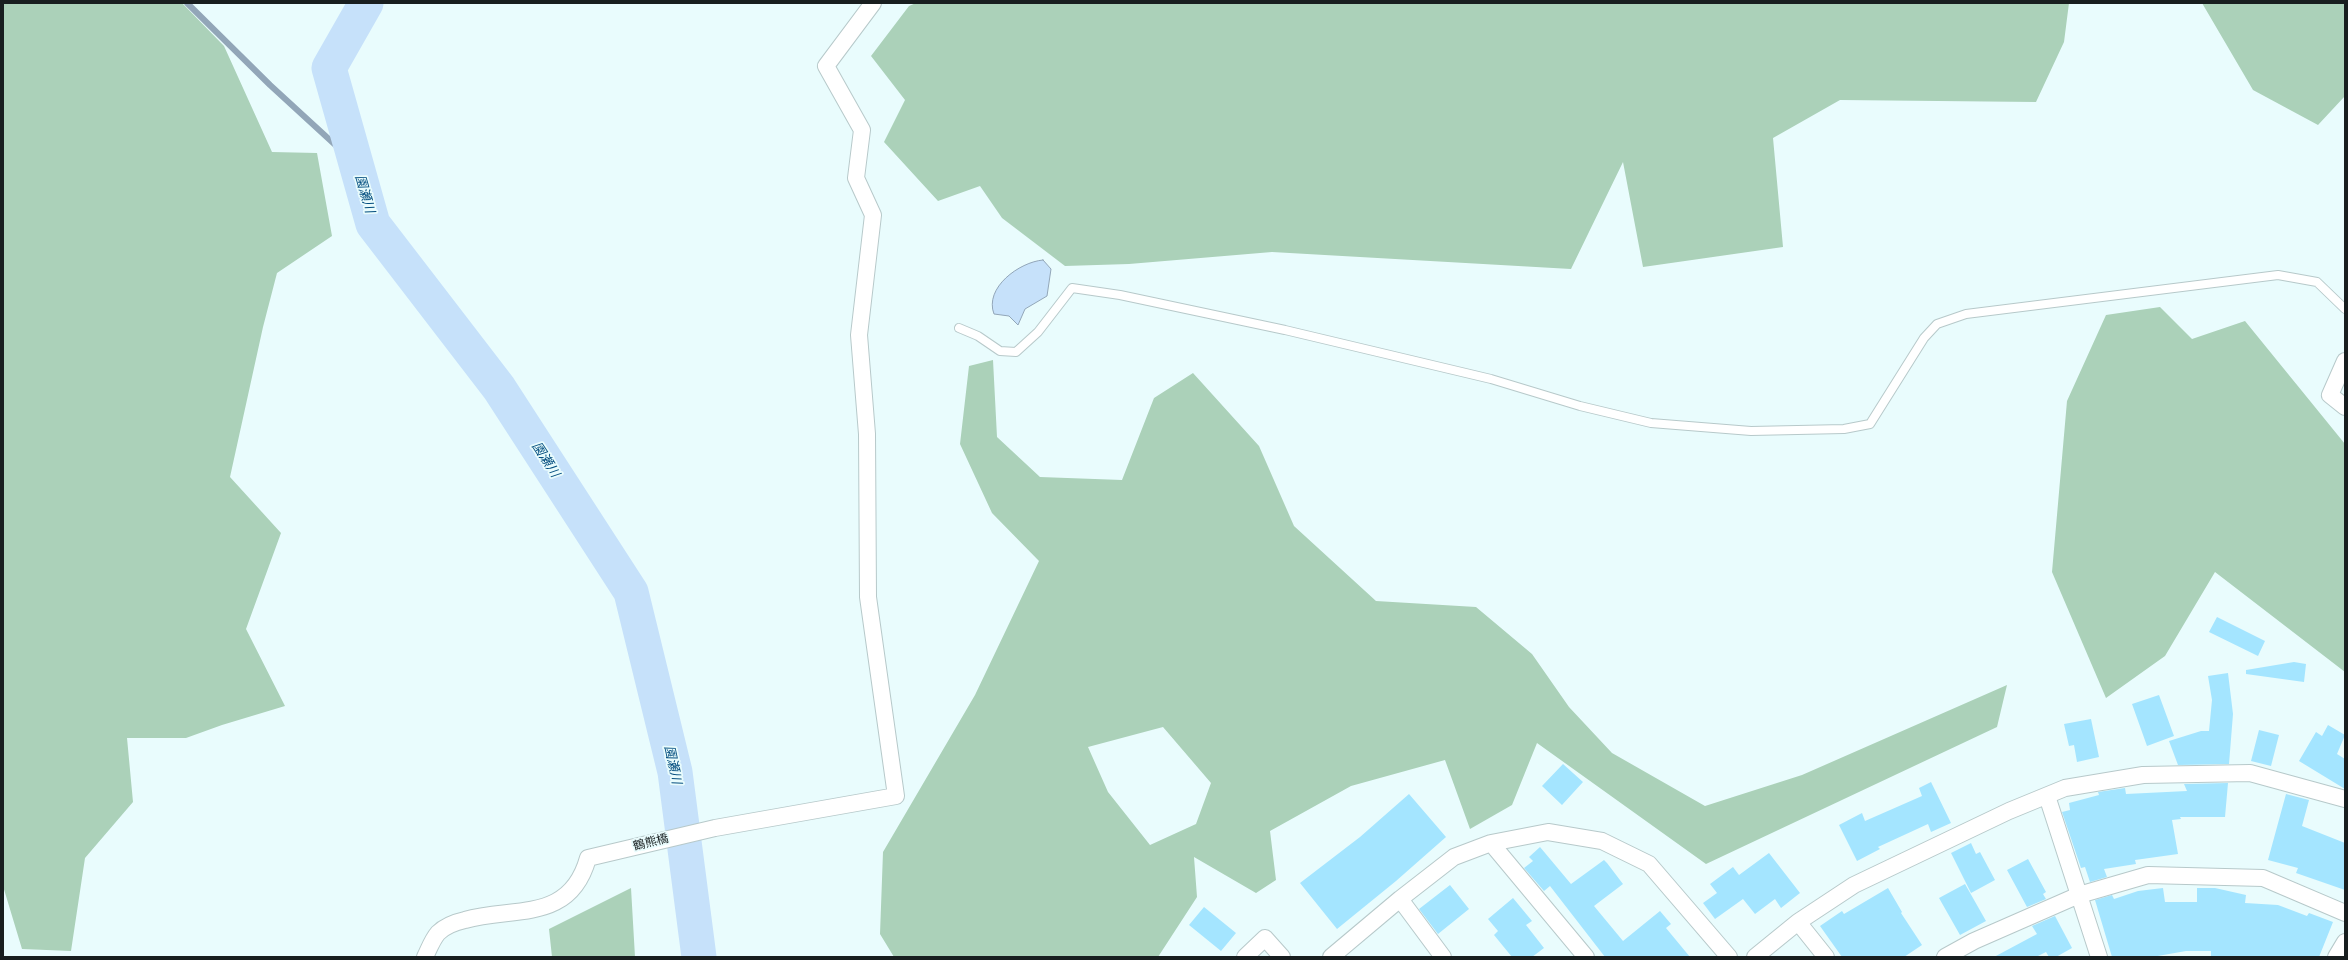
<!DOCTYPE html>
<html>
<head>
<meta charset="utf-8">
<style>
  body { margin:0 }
  #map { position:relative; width:2348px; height:960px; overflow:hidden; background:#e9fcfd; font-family:Roboto,sans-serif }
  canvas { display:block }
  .frame { position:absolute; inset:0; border:4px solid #181e1f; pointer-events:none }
</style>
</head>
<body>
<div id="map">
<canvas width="2348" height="960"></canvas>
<div class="frame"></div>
</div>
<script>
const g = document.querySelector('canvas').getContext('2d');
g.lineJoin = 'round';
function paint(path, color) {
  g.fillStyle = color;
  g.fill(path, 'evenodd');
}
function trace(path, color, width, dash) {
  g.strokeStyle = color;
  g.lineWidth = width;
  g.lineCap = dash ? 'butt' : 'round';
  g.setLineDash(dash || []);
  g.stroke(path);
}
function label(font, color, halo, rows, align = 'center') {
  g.font = font + ' Roboto,"Noto Sans JP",sans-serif';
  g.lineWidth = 3.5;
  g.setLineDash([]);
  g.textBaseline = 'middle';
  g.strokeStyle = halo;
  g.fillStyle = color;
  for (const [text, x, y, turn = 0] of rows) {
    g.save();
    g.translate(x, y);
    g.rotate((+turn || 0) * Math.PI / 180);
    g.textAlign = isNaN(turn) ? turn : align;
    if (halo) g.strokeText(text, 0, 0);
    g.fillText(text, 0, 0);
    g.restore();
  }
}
paint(new Path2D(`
  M 3,3 L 182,3 L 224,46 L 272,152 L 317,153 L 332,236 L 277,273 L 263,327 L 230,477 L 281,533 L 246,629 L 285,706 L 222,725 L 186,738 L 127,738 L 133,802 L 85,858 L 71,951 L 22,949 L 3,886 Z
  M 916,3 L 2069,3 L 2064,42 L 2036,102 L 1840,100 L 1773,138 L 1783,247 L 1643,267 L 1623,162 L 1571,269 L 1272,252 L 1129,264 L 1065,266 L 1002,218 L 980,186 L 938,201 L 884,142 L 905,100 L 871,56 L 909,6 Z
  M 2202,3 L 2345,3 L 2345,96 L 2318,125 L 2253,90 Z
  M 2160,307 L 2192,339 L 2245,321 L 2345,444 L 2345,672 L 2215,572 L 2165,656 L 2106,698 L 2052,572 L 2067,401 L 2106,315 Z
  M 993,360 L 997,437 L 1040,477 L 1122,480 L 1154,398 L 1193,373 L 1259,446 L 1294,526 L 1376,601 L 1476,607 L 1532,654 L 1569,707 L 1612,753 L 1705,806 L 1802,775 L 2007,685 L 1997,727 L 1706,864 L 1537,743 L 1512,805 L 1470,829 L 1445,760 L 1351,786 L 1270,831 L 1276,880 L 1256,893 L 1194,857 L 1197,897 L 1158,957 L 894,957 L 880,934 L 883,852 L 975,695 L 1039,561 L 992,513 L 960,444 L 969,366 ZM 1163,727 L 1211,783 L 1196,824 L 1150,845 L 1108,792 L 1088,747 Z
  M 631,888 L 635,957 L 552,957 L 549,929 Z`), '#abd1b9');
const water = new Path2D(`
  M 1043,260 L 1051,269 L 1047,296 L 1025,309 L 1018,325 L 1009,316 L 994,314 C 984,288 1019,262 1043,260 Z`);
paint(water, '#c6e1fa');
trace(water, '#92a6b8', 1);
trace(new Path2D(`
  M 187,3 L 270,85 L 355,163`), '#92a6b8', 6);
trace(new Path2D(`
  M 366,3 L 329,68 L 373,224 L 499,388 L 631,592 L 675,772 L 699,957`), '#c6e1fa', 35);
paint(new Path2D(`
  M 2217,617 L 2265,641 L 2258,656 L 2209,632 Z
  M 2294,662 L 2306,664 L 2304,682 L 2246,674 L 2246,670 Z
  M 2228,673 L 2233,714 L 2229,764 L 2178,765 L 2169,741 L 2201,731 L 2209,731 L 2212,700 L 2208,676 Z
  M 2159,695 L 2174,736 L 2147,746 L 2132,704 Z
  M 2091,719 L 2099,757 L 2077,762 L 2074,745 L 2069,746 L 2064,724 Z
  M 2328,725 L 2345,735 L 2337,754 L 2345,759 L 2345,789 L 2299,761 L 2316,732 L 2322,736 Z
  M 2259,730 L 2279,735 L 2271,766 L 2251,761 Z
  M 1563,764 L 1583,782 L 1562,805 L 1542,786 Z
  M 1931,782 L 1951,823 L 1931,832 L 1928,824 L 1878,847 L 1880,849 L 1857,861 L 1839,825 L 1862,813 L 1865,821 L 1922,796 L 1919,788 Z
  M 2228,783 L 2225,817 L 2180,817 L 2181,819 L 2172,820 L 2178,854 L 2135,860 L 2136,864 L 2104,869 L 2107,877 L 2090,882 L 2085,867 L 2081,868 L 2062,812 L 2070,810 L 2069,803 L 2099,795 L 2098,792 L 2125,788 L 2126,794 L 2187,791 L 2184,784 Z
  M 1409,794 L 1446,837 L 1396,881 L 1337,929 L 1300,883 L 1360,837 Z
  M 2286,794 L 2309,800 L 2302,826 L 2345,843 L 2345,890 L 2296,873 L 2298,868 L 2268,860 Z
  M 1971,843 L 1976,854 L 1980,852 L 1995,880 L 1971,893 L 1951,853 Z
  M 1540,847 L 1571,884 L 1604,860 L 1607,863 L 1623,884 L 1594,906 L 1623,941 L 1660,911 L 1671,924 L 1666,928 L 1690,957 L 1605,957 L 1550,886 L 1544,891 L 1524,868 L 1533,861 L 1529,857 Z
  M 1769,853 L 1800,893 L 1781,908 L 1775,899 L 1755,914 L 1743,899 L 1715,919 L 1703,903 L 1717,893 L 1710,884 L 1733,867 L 1739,875 Z
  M 2028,859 L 2046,892 L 2043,894 L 2046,899 L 2027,907 L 2007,870 Z
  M 1965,884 L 1986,921 L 1960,935 L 1939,898 Z
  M 1450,885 L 1469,909 L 1438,934 L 1419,909 Z
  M 1888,888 L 1902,912 L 1901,913 L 1922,945 L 1904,957 L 1842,957 L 1820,926 L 1842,911 L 1844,914 Z
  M 2163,888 L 2165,902 L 2197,902 L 2197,888 L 2215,888 L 2246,895 L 2245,903 L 2278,905 L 2307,916 L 2309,913 L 2333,922 L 2319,957 L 2211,957 L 2211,951 L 2186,951 L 2152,957 L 2112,957 L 2095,900 L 2112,895 L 2114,899 L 2138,891 Z
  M 1513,898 L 1532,921 L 1526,925 L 1544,948 L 1532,957 L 1512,957 L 1494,935 L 1498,931 L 1488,919 Z
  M 1204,907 L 1236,933 L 1221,951 L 1189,925 Z
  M 2055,916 L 2072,948 L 2056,957 L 2049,957 L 2046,952 L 2036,957 L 1994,957 L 2037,934 L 2032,926 Z`), '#a4e5ff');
const service = new Path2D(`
  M 959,328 L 978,336 L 1000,351 L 1016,352 L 1038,332 L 1072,288 L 1120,295 L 1285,330 L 1491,379 L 1580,406 L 1651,423 L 1751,431 L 1844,429 L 1870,424 L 1924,338 L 1937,324 L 1966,314 L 2278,275 L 2317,282 L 2345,309`);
const minor = new Path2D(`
  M 2345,361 L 2330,395 L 2345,407
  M 2047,796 L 2099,957
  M 1491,843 L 1586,957
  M 1400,899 L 1454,857 L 1491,843 L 1548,832 L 1602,841 L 1649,864 L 1729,957
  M 1798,922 L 1854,885 L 2009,811 L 2065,788 L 2143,775 L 2250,773 L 2345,799
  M 425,957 C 429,949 432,940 438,933 C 445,926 456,922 465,920 C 515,906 570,923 588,858 L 715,828 L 896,796 L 868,597 L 867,434 L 859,335 L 873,215 L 856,178 L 862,130 L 826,66 L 873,3
  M 1245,957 L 1265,938 L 1282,957
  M 1331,957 L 1400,899 L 1443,957
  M 1755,957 L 1798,922 L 1826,957
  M 1945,957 L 1974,941 L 2079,895 L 2148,875 L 2263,878 L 2345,913
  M 2336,957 L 2345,942`);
trace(service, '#b7c9ca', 10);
trace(minor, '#b7c9ca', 18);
trace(service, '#fff', 8);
trace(minor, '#fff', 16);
label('12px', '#181e1f', '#e9fcfd', [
  ["鶴熊橋",651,843,-14]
]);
label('italic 13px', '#044e7f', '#e9fcfd', [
  ["園瀬川",364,194,74],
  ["園瀬川",545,460,57],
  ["園瀬川",672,765,78]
]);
</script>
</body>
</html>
